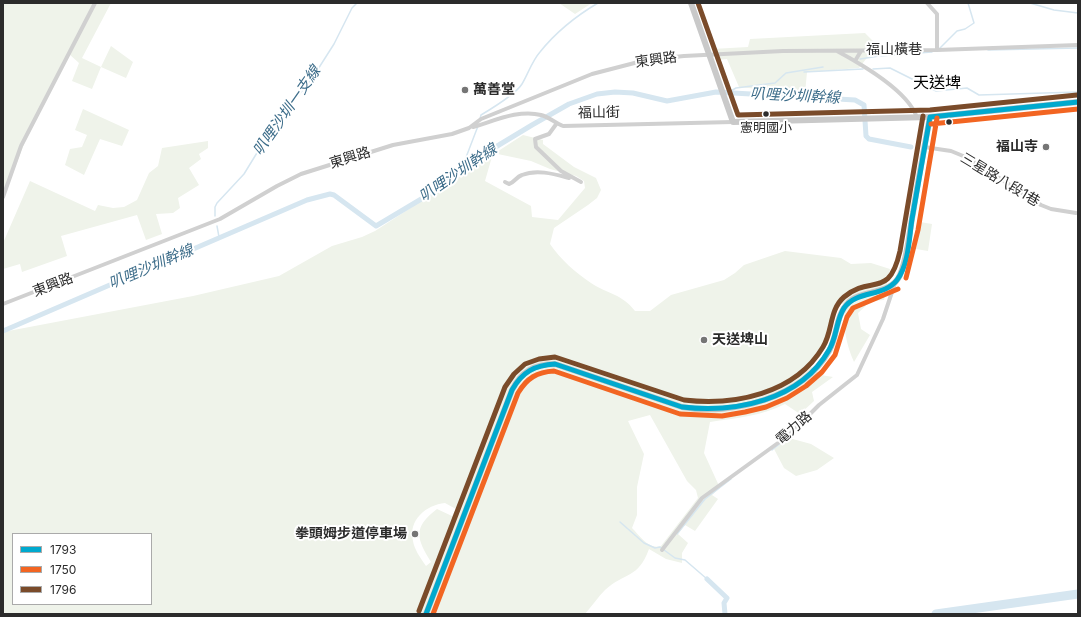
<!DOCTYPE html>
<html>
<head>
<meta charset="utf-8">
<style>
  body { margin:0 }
  #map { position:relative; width:1081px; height:617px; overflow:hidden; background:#fff; font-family:Inter,sans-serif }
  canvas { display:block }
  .frame { position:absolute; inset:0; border:4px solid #2b2b2b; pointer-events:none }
  .legend { position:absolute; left:12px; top:533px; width:140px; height:72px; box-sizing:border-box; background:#fff; border:1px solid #aaa; margin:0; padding:5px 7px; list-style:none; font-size:12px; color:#2b2b2b }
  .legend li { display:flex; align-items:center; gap:8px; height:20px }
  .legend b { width:20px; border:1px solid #aaa }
</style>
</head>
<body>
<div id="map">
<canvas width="1081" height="617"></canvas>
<div class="frame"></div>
<ul class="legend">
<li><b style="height:5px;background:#00a9ce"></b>1793</li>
<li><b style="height:5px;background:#f26522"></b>1750</li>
<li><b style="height:5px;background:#7a4b2a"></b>1796</li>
</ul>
</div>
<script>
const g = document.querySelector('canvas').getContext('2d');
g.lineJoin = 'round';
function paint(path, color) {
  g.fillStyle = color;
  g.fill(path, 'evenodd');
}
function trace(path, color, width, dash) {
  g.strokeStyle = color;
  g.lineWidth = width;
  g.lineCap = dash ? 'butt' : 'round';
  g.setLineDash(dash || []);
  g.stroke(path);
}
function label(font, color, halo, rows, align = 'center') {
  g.font = font + ' Inter,"Noto Sans TC",sans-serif';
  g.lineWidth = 4;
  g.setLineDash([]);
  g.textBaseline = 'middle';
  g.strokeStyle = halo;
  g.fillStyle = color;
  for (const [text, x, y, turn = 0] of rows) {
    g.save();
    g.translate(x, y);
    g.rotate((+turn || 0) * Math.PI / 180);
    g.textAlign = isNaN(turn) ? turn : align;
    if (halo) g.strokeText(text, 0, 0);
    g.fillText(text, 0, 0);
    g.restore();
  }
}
paint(new Path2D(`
  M 3,3 L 111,3 L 82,58 L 101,67 L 111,46 L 133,62 L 126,78 L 101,67 L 92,89 L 72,81 L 79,63 L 69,54 L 24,144 L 3,199 Z
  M 559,3 L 592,3 L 575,14 Z
  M 865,33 L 877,45 L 859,68 L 807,72 L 805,94 L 739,87 L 727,59 L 716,60 L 712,49 L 748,47 L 750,39 Z
  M 83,109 L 129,130 L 122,146 L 100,139 L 84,175 L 65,165 L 70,149 L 82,147 L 87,135 L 75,130 Z
  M 523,135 L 543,140 L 543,144 L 574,167 L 596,178 L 601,190 L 597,198 L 588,205 L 554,228 L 550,244 C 560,259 576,273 591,283 C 608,294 622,294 635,311 L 650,311 L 671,295 L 724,280 L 735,273 L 744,265 L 785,251 L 841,258 L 851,264 L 871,263 L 890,269 L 884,300 L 871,301 L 858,313 L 861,329 L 870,335 L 854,362 C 846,344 842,325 846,305 L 841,303 L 826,334 L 821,353 L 810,366 L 821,375 L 833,377 L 812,392 L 814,401 L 800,414 L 785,404 C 762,416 736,418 710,422 L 704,453 L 720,488 L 712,495 L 718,499 L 695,531 L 685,525 L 678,534 L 688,543 L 682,553 L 682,563 L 666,559 L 649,549 C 638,579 625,572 605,590 C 598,597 592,606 585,614 L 3,614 L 3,332 L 193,296 L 279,276 L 332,246 L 362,237 L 375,231 ZM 493,153 L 531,161 L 550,169 L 576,176 L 584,181 L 585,188 L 558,220 L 532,217 L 531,206 L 485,181 ZM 650,415 L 687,481 L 696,490 L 698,498 L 661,546 C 649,550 640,536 632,528 L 637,515 L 637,487 L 644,454 L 628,421 ZM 445,503 L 456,509 L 452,516 L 437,509 C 412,528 417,539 431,562 L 426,566 C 421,559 414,549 413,541 C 408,520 426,505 445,503 ZM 13,534 L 151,534 L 151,604 L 13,604 Z
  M 208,141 L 208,148 L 199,154 L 201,159 L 189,168 L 199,185 L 178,198 L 180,208 L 173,213 L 156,214 L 162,234 L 146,240 L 137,215 L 61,236 L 67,256 L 22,272 L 20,264 L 3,269 L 3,243 L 30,181 L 95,211 L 98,205 L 113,208 L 124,207 L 137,200 L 149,173 L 158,166 L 162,148 Z
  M 920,222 L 932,224 L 928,251 L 916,249 Z
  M 789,438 L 811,444 L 834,458 L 817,470 L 796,476 L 784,468 L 774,449 Z`), '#eff3ea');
trace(new Path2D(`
  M 1030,3 L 1054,10 L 1078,13
  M 939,49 L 957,31 L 965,29 L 974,23 L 968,3
  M 988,50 L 1078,48
  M 860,59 L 879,56 L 932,52
  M 873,69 L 890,68 L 936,91 L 967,88 L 979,95 L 1078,92
  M 804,72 L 863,69
  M 729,92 L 736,88 L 775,83 L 786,73 L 823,67
  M 480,119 L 481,115 C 491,109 516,94 522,84 C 528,74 532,61 540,52 C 556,32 576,16 598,3
  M 460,173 L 478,126
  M 215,216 L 215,207 L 217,203 L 244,174 L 271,130 L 313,77 L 334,44 L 352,8 L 357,3
  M 217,226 L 219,237
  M 772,450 L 781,443
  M 620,522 L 644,543 L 655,548 L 660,547 L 675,558 L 685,560 L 707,579
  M 677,534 L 705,499 L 731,479`), '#d6e6f0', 1.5);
trace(new Path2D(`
  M 3,331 L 307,200 L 330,194 L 334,195 L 376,226 L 428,195 L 484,154 L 532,125 L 569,104 L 597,94 L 615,92 L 633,93 L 667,101 L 716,92 L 855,100 L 864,105 L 866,136 L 869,139 L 911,147
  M 707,579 L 727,598 L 724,603 L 725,614`), '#d6e6f0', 5);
trace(new Path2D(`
  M 936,614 L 1078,594`), '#d6e6f0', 9);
trace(new Path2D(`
  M 927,3 L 937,14 L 937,50
  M 837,51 C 861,64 909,91 917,118
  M 855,61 L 861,51
  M 557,123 L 549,134 L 535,139 L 536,147 L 561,171 L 581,182
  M 473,127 C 494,121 519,109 541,115 C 549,117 555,123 563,126 L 733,122
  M 924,147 L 951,151 L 968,158 L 1041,205 L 1051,209 L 1076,213
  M 505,182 L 509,184 C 515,182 516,177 522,175 C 537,169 554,174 569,178
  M 3,197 L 21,146 L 95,3
  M 3,304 L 220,219 L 277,186 L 301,174 L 393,145 L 452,134 L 469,128 L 481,119 L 592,74 L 646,60 L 684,56 L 783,51 L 937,50 L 1078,45
  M 662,550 L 702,498 L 789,435 L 819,405 L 857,375 L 883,319 L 895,283`), '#d0d0d0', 4);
trace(new Path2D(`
  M 691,3 L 733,122 L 930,117`), '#c9c9c9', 6);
trace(new Path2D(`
  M 426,614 L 512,390 C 521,372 534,364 555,364 L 682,407 C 732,416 802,398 829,351 C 838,336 835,316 848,303 C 861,289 891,296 900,275 C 908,256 909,233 913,213 C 918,181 924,149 930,117 L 1078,102`), '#c4c4c4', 6);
trace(new Path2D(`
  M 930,117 L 1078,102
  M 426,614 L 512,390 C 522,372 535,365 555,364 L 682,407 C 735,413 800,401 829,350 C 837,337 836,320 844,308 C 857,290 884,297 897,280 C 909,264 909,238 912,219 C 918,185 924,151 930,117`), '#00a9ce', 5);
trace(new Path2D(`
  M 931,124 L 1078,109
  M 906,278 L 918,230 L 937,118
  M 433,614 L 518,393 C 527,378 537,372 554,371 L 680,414 L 722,416 L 745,412 L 766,407 L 787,398 L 806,386 L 822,372 L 835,355 L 847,317 L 853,308 L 898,289`), '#f26522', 5);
trace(new Path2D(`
  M 698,3 L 738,115 L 930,110 L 1077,95
  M 419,611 L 505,387 L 514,374 L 525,364 L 539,359 L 555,357 L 684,400 C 734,406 795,394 823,347 C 833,331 829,310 844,297 C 871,274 889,300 900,251 L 923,116`), '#7a4b2a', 5);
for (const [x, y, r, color] of [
  [465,90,4,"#757575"],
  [766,114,3.5,"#2b2b2b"],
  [949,122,3.5,"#2b2b2b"],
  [1046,147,4,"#757575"],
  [704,340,4,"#757575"],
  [415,534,4,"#757575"]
]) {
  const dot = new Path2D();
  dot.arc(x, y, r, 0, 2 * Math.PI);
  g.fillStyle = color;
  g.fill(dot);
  trace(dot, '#fff', 1.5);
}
label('13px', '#2b2b2b', '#fff', [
  ["憲明國小",766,128]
]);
label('14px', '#2b2b2b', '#fff', [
  ["福山橫巷",894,50],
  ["東興路",656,60,-8],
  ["福山街",599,113,-1],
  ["東興路",350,158,-17],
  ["三星路八段1巷",1000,180,31],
  ["東興路",53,285,-21],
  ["電力路",794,428,-41]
]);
label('bold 14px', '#2b2b2b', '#fff', [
  ["萬善堂",473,90],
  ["福山寺",1038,147,"right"],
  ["天送埤山",712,340],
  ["拳頭姆步道停車場",407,534,"right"]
], 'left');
label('italic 15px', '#3d6d8a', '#fff', [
  ["叭哩沙圳幹線",795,96,3],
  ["叭哩沙圳一支線",287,111,-55],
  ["叭哩沙圳幹線",458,173,-34],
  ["叭哩沙圳幹線",151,267,-23]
]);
label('16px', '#000', '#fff', [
  ["天送埤",937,83]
]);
</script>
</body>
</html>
